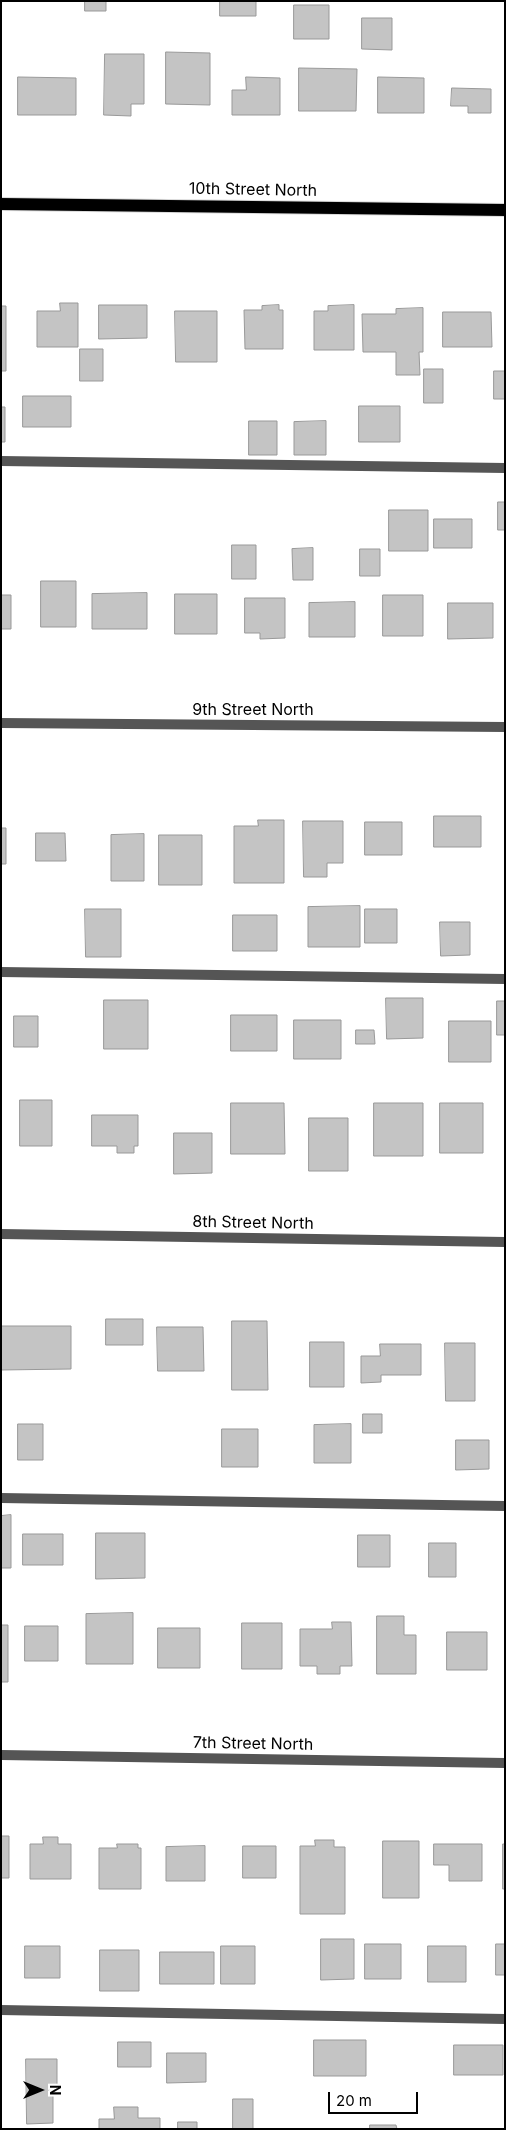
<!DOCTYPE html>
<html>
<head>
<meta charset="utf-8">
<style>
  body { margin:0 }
  #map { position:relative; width:506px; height:2130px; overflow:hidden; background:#fff; font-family:Inter,sans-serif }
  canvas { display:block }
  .frame { position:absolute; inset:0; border:2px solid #000; pointer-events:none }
  .north { position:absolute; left:15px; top:2065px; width:50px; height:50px; -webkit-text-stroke:4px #fff; paint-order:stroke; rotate:90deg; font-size:14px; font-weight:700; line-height:20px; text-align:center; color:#000 }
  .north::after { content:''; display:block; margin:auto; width:18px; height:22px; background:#000; clip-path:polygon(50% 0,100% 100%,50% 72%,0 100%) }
  .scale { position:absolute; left:328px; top:2092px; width:90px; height:22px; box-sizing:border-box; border:2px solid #000; border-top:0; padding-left:6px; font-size:15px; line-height:18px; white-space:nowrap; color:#000; -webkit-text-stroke:4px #fff; paint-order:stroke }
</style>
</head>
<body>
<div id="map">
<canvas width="506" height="2130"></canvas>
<div class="frame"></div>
<div class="north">N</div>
<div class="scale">20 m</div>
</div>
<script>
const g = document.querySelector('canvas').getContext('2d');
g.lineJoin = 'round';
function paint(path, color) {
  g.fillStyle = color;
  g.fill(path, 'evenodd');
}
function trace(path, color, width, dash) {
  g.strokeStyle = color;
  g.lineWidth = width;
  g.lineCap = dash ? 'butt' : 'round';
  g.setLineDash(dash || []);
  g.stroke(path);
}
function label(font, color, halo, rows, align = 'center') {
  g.font = font + ' Inter,sans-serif';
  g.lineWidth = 4;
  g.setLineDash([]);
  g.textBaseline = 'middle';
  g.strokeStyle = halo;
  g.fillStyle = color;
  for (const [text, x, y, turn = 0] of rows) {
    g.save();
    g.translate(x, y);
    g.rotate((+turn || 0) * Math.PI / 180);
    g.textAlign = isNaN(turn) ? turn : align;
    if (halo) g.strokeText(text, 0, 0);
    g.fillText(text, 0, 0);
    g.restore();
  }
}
const building = new Path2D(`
  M 85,1 L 106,1 L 106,11 L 85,11 Z
  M 220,1 L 256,1 L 256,16 L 220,16 Z
  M 294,5 L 329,5 L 329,39 L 294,39 Z
  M 362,18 L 392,18 L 392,50 L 362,49 Z
  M 166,52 L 210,53 L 210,105 L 166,104 Z
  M 105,54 L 144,54 L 144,104 L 131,104 L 131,116 L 104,115 Z
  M 299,68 L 357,69 L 356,111 L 299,111 Z
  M 18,77 L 76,78 L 76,115 L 18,115 Z
  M 246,77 L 280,78 L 280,115 L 232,115 L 232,90 L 246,90 Z
  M 378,77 L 424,78 L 424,113 L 378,113 Z
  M 452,88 L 491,89 L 491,113 L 468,113 L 468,106 L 451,106 Z
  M 60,303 L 78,303 L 78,347 L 37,347 L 37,311 L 60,311 Z
  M 99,305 L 147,305 L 147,338 L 99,339 Z
  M 279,305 L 279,310 L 283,310 L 283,349 L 245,349 L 244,310 L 262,310 L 262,306 Z
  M 354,305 L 354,350 L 314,350 L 314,311 L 328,311 L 328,306 Z
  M 1,306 L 6,306 L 6,371 L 1,371 Z
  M 423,308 L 423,352 L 419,352 L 420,375 L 396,375 L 396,352 L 363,352 L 362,314 L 396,314 L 396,309 Z
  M 175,311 L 217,311 L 217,362 L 176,362 Z
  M 443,312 L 491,312 L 492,347 L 443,347 Z
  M 80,349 L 103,349 L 103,381 L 80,381 Z
  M 424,369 L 443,369 L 443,403 L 424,403 Z
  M 494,371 L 505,371 L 505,399 L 494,399 Z
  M 23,396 L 71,396 L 71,427 L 23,427 Z
  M 359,406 L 400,406 L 400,442 L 359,442 Z
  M 1,407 L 5,407 L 5,442 L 1,442 Z
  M 249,421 L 277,421 L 277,455 L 249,455 Z
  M 326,421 L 326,455 L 294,455 L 294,422 Z
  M 498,502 L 505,502 L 505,530 L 498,530 Z
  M 389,510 L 428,510 L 428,551 L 389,551 Z
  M 434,519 L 472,519 L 472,548 L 434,548 Z
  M 232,545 L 256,545 L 256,579 L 232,579 Z
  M 313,548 L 313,580 L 293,580 L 292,549 Z
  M 360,549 L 380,549 L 380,576 L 360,576 Z
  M 41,581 L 76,581 L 76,627 L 41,627 Z
  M 147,593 L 147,629 L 92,629 L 92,594 Z
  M 175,594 L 217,594 L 217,634 L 175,634 Z
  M 1,595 L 11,595 L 11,629 L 1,629 Z
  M 383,595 L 423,595 L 423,636 L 383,636 Z
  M 245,598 L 285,598 L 285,638 L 260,639 L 260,633 L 245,633 Z
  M 355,602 L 355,637 L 309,637 L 309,603 Z
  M 448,603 L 493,603 L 493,638 L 448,639 Z
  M 434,816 L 481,816 L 481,847 L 434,847 Z
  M 258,820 L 284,820 L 284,883 L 234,883 L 234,826 L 258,826 Z
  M 303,821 L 343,821 L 343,863 L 327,863 L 327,877 L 304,877 Z
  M 365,822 L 402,822 L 402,855 L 365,855 Z
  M 1,828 L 6,828 L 6,864 L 1,864 Z
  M 36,833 L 65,833 L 66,861 L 36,861 Z
  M 144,834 L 144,881 L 111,881 L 111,835 Z
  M 159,835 L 202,835 L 202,885 L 159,885 Z
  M 360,906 L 360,947 L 308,947 L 308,907 Z
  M 85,909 L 121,909 L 121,957 L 86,957 Z
  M 365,909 L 397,909 L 397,943 L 365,943 Z
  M 233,915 L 277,915 L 277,951 L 233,951 Z
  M 440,922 L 470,922 L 470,955 L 441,956 Z
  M 386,998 L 423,998 L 423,1038 L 387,1039 Z
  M 104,1000 L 148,1000 L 148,1049 L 104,1049 Z
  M 497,1001 L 505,1001 L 505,1035 L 497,1035 Z
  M 231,1015 L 277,1015 L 277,1051 L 231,1051 Z
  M 14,1016 L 38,1016 L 38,1047 L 14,1047 Z
  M 294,1020 L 341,1020 L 341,1059 L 294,1059 Z
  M 449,1021 L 491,1021 L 491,1062 L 449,1062 Z
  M 356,1030 L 374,1030 L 375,1044 L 356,1044 Z
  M 20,1100 L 52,1100 L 52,1146 L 20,1146 Z
  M 231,1103 L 284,1103 L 285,1154 L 231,1154 Z
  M 374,1103 L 423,1103 L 423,1156 L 374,1156 Z
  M 440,1103 L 483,1103 L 483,1153 L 440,1153 Z
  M 92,1115 L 138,1115 L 138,1146 L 134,1146 L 134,1153 L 117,1153 L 117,1146 L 92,1146 Z
  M 309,1118 L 348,1118 L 348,1171 L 309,1171 Z
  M 174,1133 L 212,1133 L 212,1173 L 174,1174 Z
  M 106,1319 L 143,1319 L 143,1345 L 106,1345 Z
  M 232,1321 L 267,1321 L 268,1390 L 232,1390 Z
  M 1,1326 L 71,1326 L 71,1369 L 1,1370 Z
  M 157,1327 L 203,1327 L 204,1371 L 158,1371 Z
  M 310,1342 L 344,1342 L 344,1387 L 310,1387 Z
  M 445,1343 L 475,1343 L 475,1401 L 446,1401 Z
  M 380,1344 L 421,1344 L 421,1375 L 381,1375 L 381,1382 L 361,1383 L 361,1356 L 380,1356 Z
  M 363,1414 L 382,1414 L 382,1433 L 363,1433 Z
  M 18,1424 L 43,1424 L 43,1460 L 18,1460 Z
  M 351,1424 L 351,1463 L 314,1463 L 314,1425 Z
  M 222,1429 L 258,1429 L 258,1467 L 222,1467 Z
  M 456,1440 L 489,1440 L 489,1469 L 456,1470 Z
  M 11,1515 L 11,1568 L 1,1568 L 1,1516 Z
  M 96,1533 L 145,1533 L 145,1578 L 96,1579 Z
  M 23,1534 L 63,1534 L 63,1565 L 23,1565 Z
  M 358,1535 L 390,1535 L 390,1567 L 358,1567 Z
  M 429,1543 L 456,1543 L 456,1577 L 429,1577 Z
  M 133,1613 L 133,1664 L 86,1664 L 86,1614 Z
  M 377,1616 L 404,1616 L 404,1635 L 416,1635 L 416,1674 L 377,1674 Z
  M 332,1622 L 351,1622 L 352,1666 L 340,1666 L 340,1674 L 317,1674 L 317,1666 L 300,1666 L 300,1629 L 332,1629 Z
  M 242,1623 L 282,1623 L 282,1669 L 242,1669 Z
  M 1,1625 L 8,1625 L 8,1682 L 1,1682 Z
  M 25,1626 L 58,1626 L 58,1661 L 25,1661 Z
  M 158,1628 L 200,1628 L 200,1668 L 158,1668 Z
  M 447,1632 L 487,1632 L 487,1670 L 447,1670 Z
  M 1,1836 L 9,1836 L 9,1878 L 1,1878 Z
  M 43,1837 L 58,1837 L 58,1844 L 71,1844 L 71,1879 L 30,1879 L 30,1844 L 43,1844 Z
  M 315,1840 L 334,1840 L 334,1847 L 345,1847 L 345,1914 L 300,1914 L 300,1846 L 315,1846 Z
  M 383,1841 L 419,1841 L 419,1898 L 383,1898 Z
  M 117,1844 L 138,1844 L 138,1848 L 141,1848 L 141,1889 L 99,1889 L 99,1848 L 117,1848 Z
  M 434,1844 L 482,1844 L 482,1881 L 449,1881 L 449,1865 L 434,1865 Z
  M 503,1844 L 505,1844 L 505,1889 L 503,1889 Z
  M 205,1846 L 205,1881 L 166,1881 L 166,1847 Z
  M 243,1846 L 276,1846 L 276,1878 L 243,1878 Z
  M 321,1939 L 354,1939 L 354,1979 L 321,1980 Z
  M 365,1944 L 401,1944 L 401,1979 L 365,1979 Z
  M 496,1944 L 505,1944 L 505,1975 L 496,1975 Z
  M 25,1946 L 60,1946 L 60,1978 L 25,1978 Z
  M 221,1946 L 255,1946 L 255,1984 L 221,1984 Z
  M 428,1946 L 466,1946 L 466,1982 L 428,1982 Z
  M 100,1950 L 139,1950 L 139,1991 L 100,1991 Z
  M 160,1952 L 214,1952 L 214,1984 L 160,1984 Z
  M 314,2040 L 366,2040 L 366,2076 L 314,2076 Z
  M 118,2042 L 151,2042 L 151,2067 L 118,2067 Z
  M 454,2045 L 503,2045 L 503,2075 L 454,2075 Z
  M 167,2053 L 206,2053 L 206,2082 L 167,2083 Z
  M 26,2059 L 57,2059 L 57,2091 L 53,2091 L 53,2123 L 27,2124 Z
  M 233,2099 L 253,2099 L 253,2129 L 233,2129 Z
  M 114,2107 L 138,2107 L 138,2118 L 160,2118 L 160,2129 L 99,2129 L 99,2119 L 114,2119 Z
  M 178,2122 L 197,2122 L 197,2129 L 178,2129 Z
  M 370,2125 L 396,2125 L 397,2129 L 370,2129 Z`);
paint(building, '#c4c4c4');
trace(building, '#999', 1);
const primary = new Path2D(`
  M 1,204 L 505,210`);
trace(primary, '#dbdbdb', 14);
trace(new Path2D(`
  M 1,461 L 505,468
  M 1,972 L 505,979
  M 1,1498 L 505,1506
  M 1,2010 L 505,2019`), '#555', 10);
trace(new Path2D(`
  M 1,723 L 505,727
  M 1,1234 L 505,1242
  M 1,1755 L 505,1763`), '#555', 10);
trace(primary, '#000', 12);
label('16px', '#000', '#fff', [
  ["10th Street North",253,190,1],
  ["9th Street North",253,710],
  ["8th Street North",253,1223,1],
  ["7th Street North",253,1744,1]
]);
</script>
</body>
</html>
